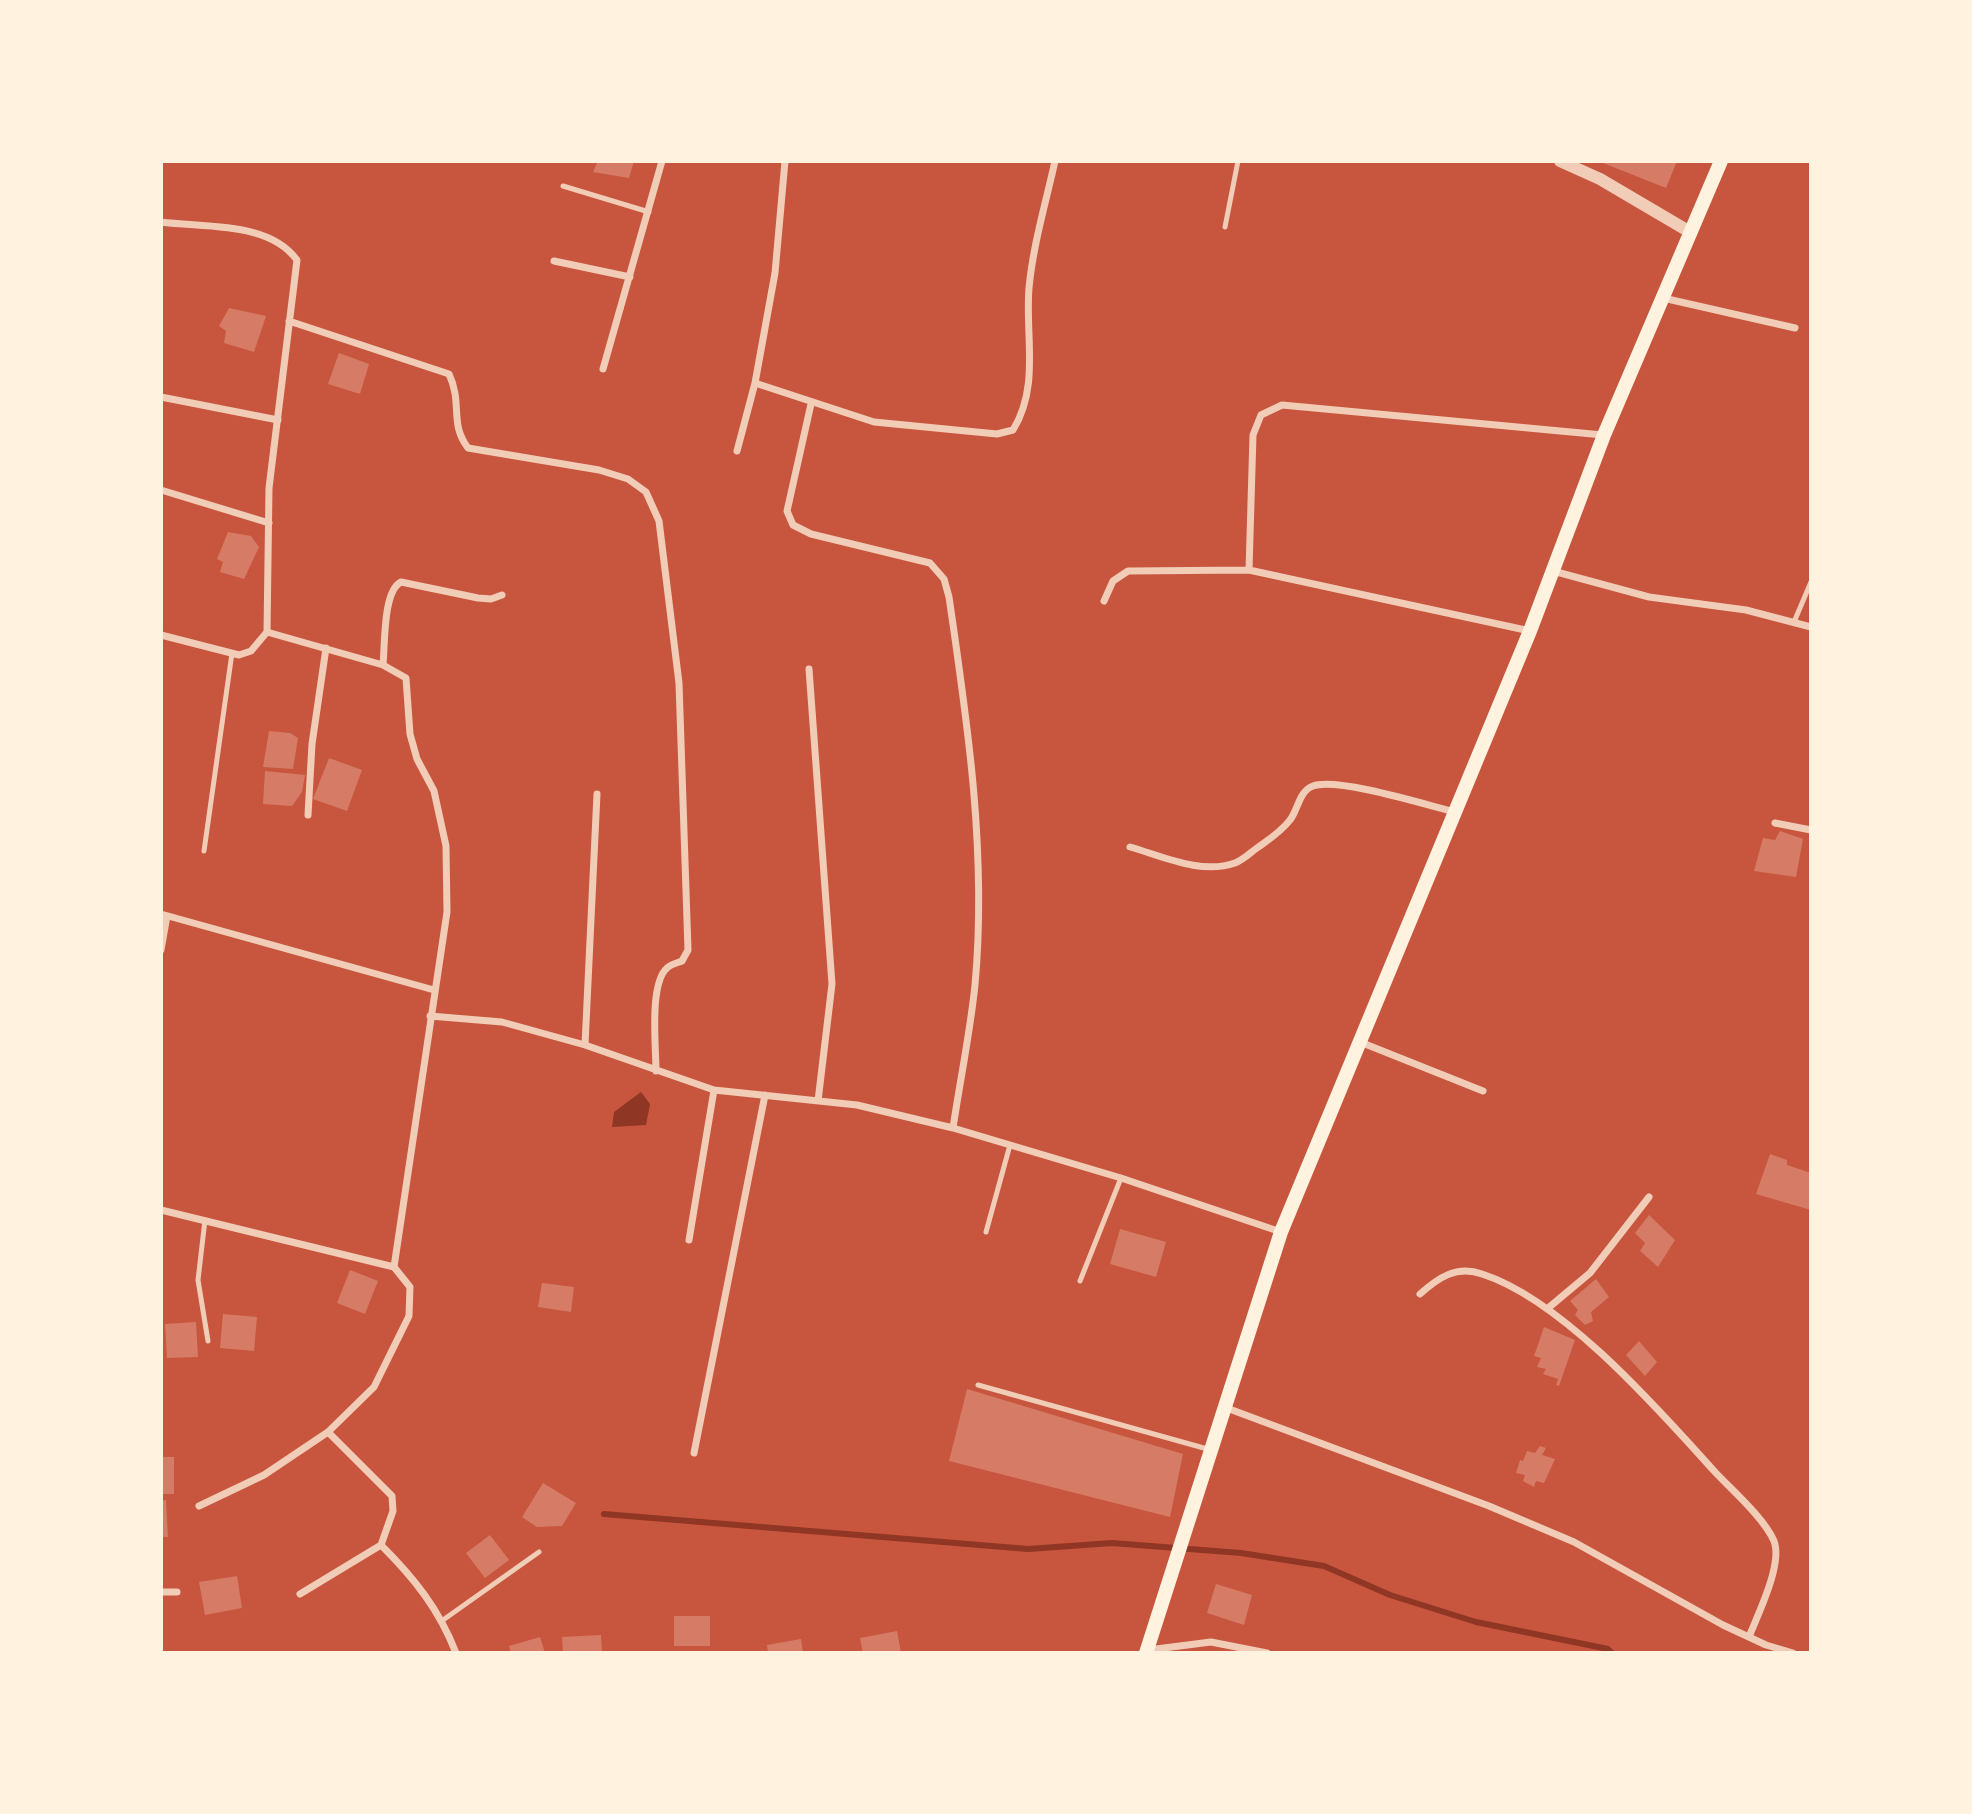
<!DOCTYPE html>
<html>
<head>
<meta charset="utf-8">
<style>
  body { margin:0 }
  #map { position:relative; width:1972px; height:1814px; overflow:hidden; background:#c8553d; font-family:Poppins,sans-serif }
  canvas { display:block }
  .frame { position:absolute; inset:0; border:163px solid #fff3e0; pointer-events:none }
</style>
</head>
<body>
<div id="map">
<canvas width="1972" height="1814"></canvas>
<div class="frame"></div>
</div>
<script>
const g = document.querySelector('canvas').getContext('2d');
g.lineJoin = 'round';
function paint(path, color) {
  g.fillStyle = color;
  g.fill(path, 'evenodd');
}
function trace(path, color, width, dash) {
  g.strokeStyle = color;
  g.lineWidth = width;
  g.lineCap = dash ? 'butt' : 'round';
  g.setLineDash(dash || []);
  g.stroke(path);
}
paint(new Path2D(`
  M 641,1092 L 650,1104 L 646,1125 L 612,1127 L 614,1112 Z`), '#8f3625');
trace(new Path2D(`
  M 604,1514 L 1028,1549 L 1112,1543 L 1241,1553 L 1324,1566 L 1390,1595 L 1476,1622 L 1608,1649 L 1612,1653`), '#8f3625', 6);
paint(new Path2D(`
  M 598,161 L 634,161 L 629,178 L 593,172 Z
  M 1598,161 L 1677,161 L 1666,188 Z
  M 229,308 L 266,316 L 254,352 L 224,343 L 226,331 L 219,326 Z
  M 339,353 L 369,364 L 360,394 L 328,384 Z
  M 228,532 L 251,536 L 259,547 L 244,579 L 220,572 L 223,562 L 217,559 Z
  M 269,731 L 290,733 L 298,738 L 293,769 L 263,767 Z
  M 329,758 L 362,770 L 347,811 L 313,799 Z
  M 265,771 L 305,775 L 302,792 L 292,806 L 263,804 Z
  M 1780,831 L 1803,839 L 1796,877 L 1754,871 L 1763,838 L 1775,840 Z
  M 1770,1154 L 1787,1160 L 1787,1165 L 1811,1173 L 1811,1210 L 1756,1194 Z
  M 1649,1215 L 1675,1240 L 1658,1267 L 1640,1251 L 1645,1243 L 1635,1233 Z
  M 1120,1229 L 1166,1242 L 1156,1277 L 1110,1264 Z
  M 350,1270 L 378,1281 L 365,1314 L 337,1303 Z
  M 1596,1279 L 1609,1297 L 1591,1312 L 1593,1321 L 1585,1325 L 1575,1315 L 1578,1310 L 1570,1301 Z
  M 542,1283 L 574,1287 L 571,1312 L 538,1307 Z
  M 223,1314 L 257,1317 L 254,1351 L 220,1348 Z
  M 196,1322 L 198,1357 L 167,1358 L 165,1324 Z
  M 1544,1327 L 1575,1340 L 1559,1386 L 1556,1385 L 1558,1379 L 1543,1374 L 1546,1369 L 1537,1367 L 1541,1358 L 1534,1356 Z
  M 1639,1341 L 1657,1362 L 1645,1376 L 1626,1355 Z
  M 967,1389 L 1183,1454 L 1170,1517 L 949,1461 Z
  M 1540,1446 L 1546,1448 L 1542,1455 L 1555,1459 L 1544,1483 L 1536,1481 L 1534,1487 L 1523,1481 L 1525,1475 L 1516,1473 L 1520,1460 L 1523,1461 L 1527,1451 L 1535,1453 Z
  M 161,1457 L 174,1457 L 174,1494 L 161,1494 Z
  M 543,1483 L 576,1503 L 562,1526 L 537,1527 L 522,1517 Z
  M 166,1500 L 168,1537 L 161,1537 L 161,1501 Z
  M 490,1535 L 509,1560 L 485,1578 L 466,1553 Z
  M 237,1576 L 242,1608 L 205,1615 L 199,1582 Z
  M 1216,1584 L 1252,1595 L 1244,1625 L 1207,1613 Z
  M 674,1616 L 710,1616 L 710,1646 L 674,1646 Z
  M 897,1631 L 901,1653 L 863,1653 L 860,1638 Z
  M 601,1635 L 602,1653 L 563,1653 L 562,1637 Z
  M 540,1637 L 545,1653 L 511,1653 L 509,1646 Z
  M 801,1639 L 803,1653 L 768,1653 L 767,1645 Z`), '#d67c66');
trace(new Path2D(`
  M 563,186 L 649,212
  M 1225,227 L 1238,161
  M 1794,622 L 1811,582
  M 204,851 L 232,653
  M 205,1220 L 198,1280 L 208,1341
  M 986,1232 L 1010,1145
  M 1080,1281 L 1121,1178
  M 978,1385 L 1211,1450
  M 443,1620 L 539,1552`), '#f1ccb7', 5);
trace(new Path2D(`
  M 785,161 L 775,273 L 755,383 L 874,422 L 997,434 L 1013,430 C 1040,386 1025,336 1029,288 C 1033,245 1046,202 1055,161
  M 161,222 C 204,228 269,221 297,260 L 269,488 L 267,632 L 251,651 L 239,655 L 161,635
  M 554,261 L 630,277
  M 1663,298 L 1795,328
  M 289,321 L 449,374 C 463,404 449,423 468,448 L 599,470 L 628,479 L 646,492 L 659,521 L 679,683 L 688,950 L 682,961 C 677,963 671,964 667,968 C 649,984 656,1047 656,1071
  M 603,369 L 662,161
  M 161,397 L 278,420
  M 811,404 L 787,511 L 793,525 L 811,534 L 930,563 L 944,579 L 949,597 C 968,726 987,855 975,985 C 970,1033 960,1081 953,1128
  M 737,451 L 755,383
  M 161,490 L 269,523
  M 1249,570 L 1530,631
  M 1553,571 L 1649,597 L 1746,610 L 1811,627
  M 1104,601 L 1113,581 L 1128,571 L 1249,570 L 1253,435 L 1261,415 L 1282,405 L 1603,435
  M 383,665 C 385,644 383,591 401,582 L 478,598 L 491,599 L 502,595
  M 809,669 L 832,984 L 818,1101
  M 308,815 L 312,744 L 326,648
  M 1775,823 L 1811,830
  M 1130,847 C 1162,856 1201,875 1235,863 C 1243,860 1250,853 1257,848 C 1268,840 1281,832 1290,820 C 1298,810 1299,791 1313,786 C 1337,777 1427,805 1455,812
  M 161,914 L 434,990
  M 161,950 L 167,916
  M 430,1016 L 502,1022 L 585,1045 L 714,1090 L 857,1105 L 953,1128 L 1121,1178 L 1281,1232
  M 1360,1042 L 1483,1091
  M 585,1045 L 597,794
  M 161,1210 L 394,1267
  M 689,1240 L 714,1090
  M 1420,1294 C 1438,1278 1456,1265 1482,1274 C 1563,1300 1658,1409 1715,1472 C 1732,1490 1764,1518 1774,1541 C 1783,1564 1758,1614 1749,1637
  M 1547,1309 L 1590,1273 L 1649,1197
  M 1224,1407 L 1489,1506 L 1574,1542 L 1723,1625 L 1766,1645 L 1793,1653
  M 328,1432 L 392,1496 L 393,1511 L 381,1545
  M 694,1453 L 765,1095
  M 199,1506 L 264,1475 L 328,1432 L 374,1387 L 409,1316 L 410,1287 L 394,1267 L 447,912 L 446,846 L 434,791 L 417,759 L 410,734 L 406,678 L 383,665 L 267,632
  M 161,1592 L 177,1592
  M 300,1594 L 381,1545 C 414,1578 439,1609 456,1653
  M 1148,1650 L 1211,1642 L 1267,1653`), '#f1ccb7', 7);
trace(new Path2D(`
  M 1560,161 L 1600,179 L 1690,232`), '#f1ccb7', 12);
trace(new Path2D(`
  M 1146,1653 L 1281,1232 L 1530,631 L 1604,435 L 1721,161`), '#fff3e0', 14);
</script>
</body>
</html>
